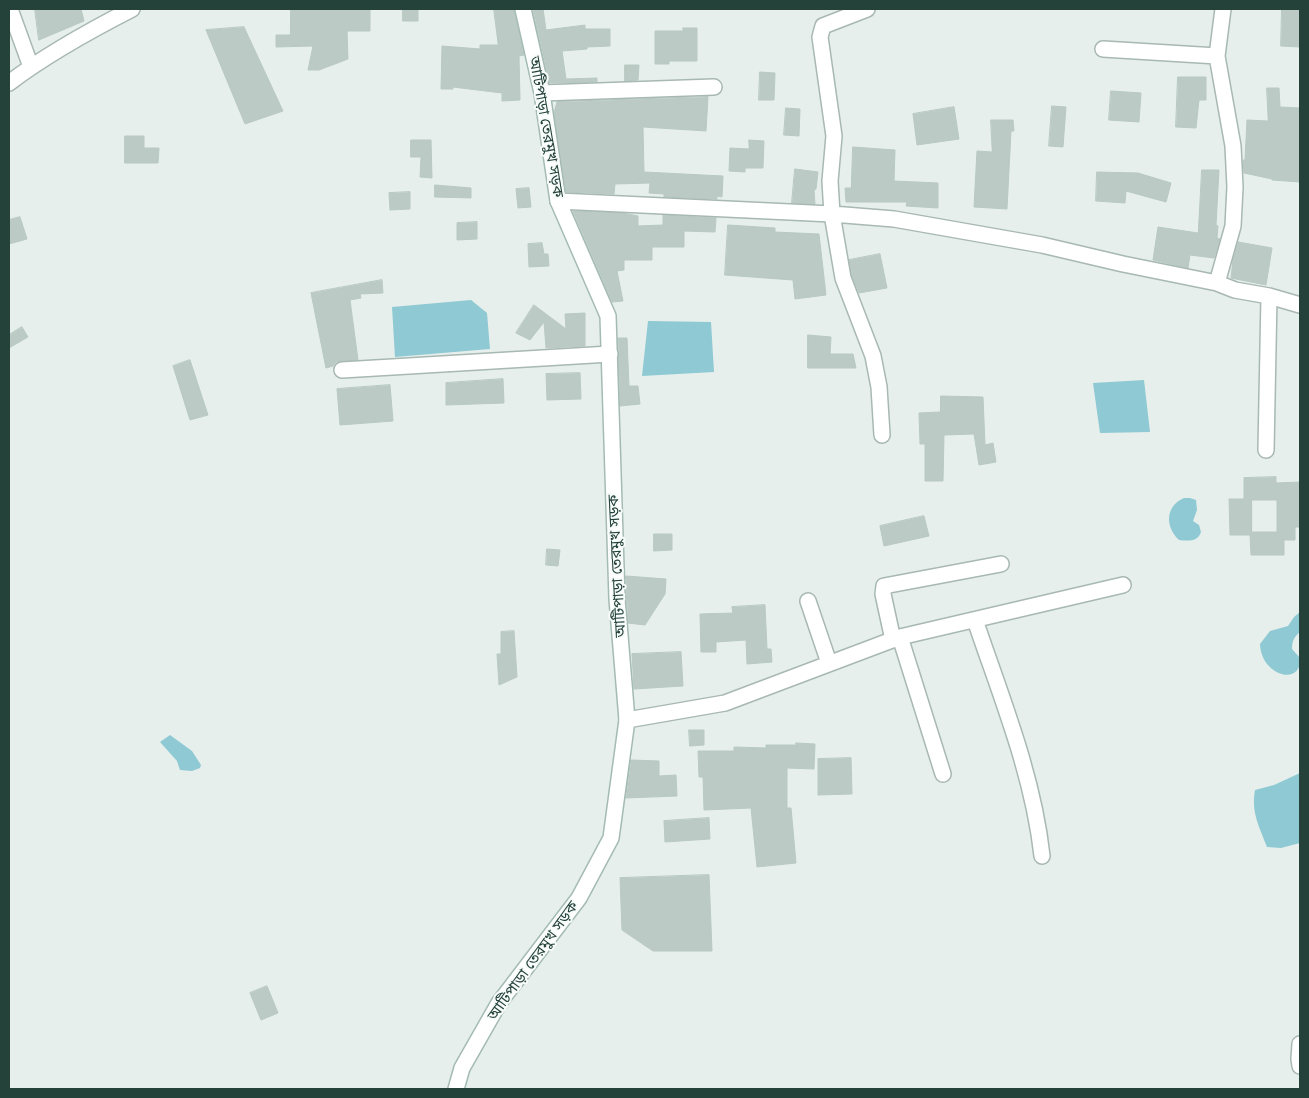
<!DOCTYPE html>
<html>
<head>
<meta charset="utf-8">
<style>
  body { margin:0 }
  #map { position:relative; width:1309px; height:1098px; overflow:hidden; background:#e6efeb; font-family:Mulish,sans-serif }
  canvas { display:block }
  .frame { position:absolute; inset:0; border:10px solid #24423a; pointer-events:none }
</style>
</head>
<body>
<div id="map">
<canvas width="1309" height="1098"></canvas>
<div class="frame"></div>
</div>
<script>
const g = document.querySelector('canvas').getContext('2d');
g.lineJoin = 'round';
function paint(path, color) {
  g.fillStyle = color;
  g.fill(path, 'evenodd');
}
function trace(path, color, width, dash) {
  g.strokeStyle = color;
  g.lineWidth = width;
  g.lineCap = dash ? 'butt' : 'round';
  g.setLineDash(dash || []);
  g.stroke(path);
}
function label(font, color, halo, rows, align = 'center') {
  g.font = font + ' Mulish,"Noto Sans Bengali",sans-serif';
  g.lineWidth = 4;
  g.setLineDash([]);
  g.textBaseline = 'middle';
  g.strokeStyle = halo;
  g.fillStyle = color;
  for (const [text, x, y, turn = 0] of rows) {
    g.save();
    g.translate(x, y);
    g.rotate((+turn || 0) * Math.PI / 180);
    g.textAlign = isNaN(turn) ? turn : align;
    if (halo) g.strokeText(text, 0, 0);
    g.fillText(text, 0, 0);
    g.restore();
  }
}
paint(new Path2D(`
  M 471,300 L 487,313 L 490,349 L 395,357 L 392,307 Z
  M 648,321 L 711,322 L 714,372 L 642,376 Z
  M 1144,380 L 1150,432 L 1100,433 L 1093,383 Z
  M 1184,498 L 1190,498 L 1196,500 L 1197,510 L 1193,521 L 1199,525 L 1201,532 C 1198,542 1188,541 1179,540 C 1165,527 1165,506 1184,498 Z
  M 1300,612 L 1300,632 C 1294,637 1292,641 1292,649 L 1300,658 C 1302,687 1261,676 1260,644 L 1270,631 L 1288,626 L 1294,617 Z
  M 170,735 L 192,751 L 201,765 L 200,768 L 192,771 L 180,770 L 177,761 L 160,742 Z
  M 1300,773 L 1300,843 L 1281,848 L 1267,847 C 1259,826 1251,812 1255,790 L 1274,785 Z`), '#8ec9d4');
const building = new Path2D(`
  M 35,9 L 81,9 L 84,21 L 39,40 Z
  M 291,9 L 370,9 L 370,31 L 347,31 L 348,59 L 319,70 L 308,70 L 313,46 L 276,47 L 276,35 L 290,35 Z
  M 403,9 L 418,9 L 418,21 L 403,21 Z
  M 494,9 L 514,9 L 524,55 L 519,56 L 520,100 L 502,101 L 502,93 L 453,87 L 453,89 L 441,89 L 442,46 L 480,49 L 480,45 L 498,45 Z
  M 533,9 L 543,9 L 546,30 L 585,25 L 585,29 L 610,29 L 610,46 L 587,47 L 587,49 L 562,51 L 566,79 L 597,78 L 597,82 L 549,83 Z
  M 1282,9 L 1300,9 L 1300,47 L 1281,46 Z
  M 244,27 L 283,111 L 245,124 L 206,30 Z
  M 683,28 L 697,28 L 697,61 L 669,61 L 669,64 L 655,64 L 655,31 L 683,31 Z
  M 625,65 L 639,65 L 638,80 L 625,81 Z
  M 760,72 L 775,73 L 774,100 L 759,100 Z
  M 1178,77 L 1206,77 L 1206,100 L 1199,100 L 1196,128 L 1176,127 Z
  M 1267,88 L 1279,88 L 1280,107 L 1300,108 L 1300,182 L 1272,180 L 1272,179 L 1244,173 L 1243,160 L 1245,160 L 1247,120 L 1268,121 Z
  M 1111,91 L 1141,93 L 1139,122 L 1109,120 Z
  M 708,97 L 706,131 L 643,127 L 644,172 L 723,176 L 722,197 L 717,196 L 717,199 L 664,197 L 664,194 L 649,193 L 650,183 L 615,184 L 614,194 L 566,192 L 554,113 L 557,102 Z
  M 1052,106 L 1066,107 L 1063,147 L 1049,146 Z
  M 954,107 L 959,139 L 917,145 L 913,114 Z
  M 786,108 L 800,109 L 799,136 L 784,135 Z
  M 991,120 L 1013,120 L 1014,131 L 1011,131 L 1007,209 L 974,207 L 977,151 L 992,152 Z
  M 125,136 L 144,136 L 144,148 L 159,148 L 158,163 L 125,163 Z
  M 411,140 L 431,140 L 432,178 L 420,177 L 421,157 L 411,157 Z
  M 749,140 L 764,141 L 763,168 L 745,168 L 745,172 L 729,171 L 730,148 L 749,149 Z
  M 853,147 L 895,150 L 894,181 L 938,183 L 938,208 L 906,206 L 907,202 L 846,202 L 845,188 L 851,188 Z
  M 795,169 L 818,172 L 816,189 L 814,190 L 815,204 L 792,203 Z
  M 1202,170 L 1219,170 L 1216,225 L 1218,226 L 1217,238 L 1220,239 L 1214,258 L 1190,255 L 1188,268 L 1153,260 L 1158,227 L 1198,233 Z
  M 1097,172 L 1138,173 L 1171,183 L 1166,202 L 1126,191 L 1125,203 L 1096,201 Z
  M 435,185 L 471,188 L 471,198 L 435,197 Z
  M 529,188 L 531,207 L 518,208 L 516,189 Z
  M 410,192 L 410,209 L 390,210 L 389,193 Z
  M 573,211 L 622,213 L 638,216 L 638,226 L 663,225 L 663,215 L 716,218 L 715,232 L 684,231 L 684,247 L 652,247 L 652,260 L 624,260 L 624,270 L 617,271 L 623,301 L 612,302 Z
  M 20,217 L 27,239 L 9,244 L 9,220 Z
  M 477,222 L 477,239 L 457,240 L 457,223 Z
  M 728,225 L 775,228 L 775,232 L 819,234 L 826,295 L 795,299 L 793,280 L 725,275 Z
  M 1238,242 L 1272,248 L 1266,285 L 1231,278 L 1233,260 Z
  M 542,243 L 544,254 L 548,254 L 549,266 L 529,267 L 528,244 Z
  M 880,254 L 887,288 L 859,293 L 852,276 L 849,260 Z
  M 382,280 L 383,293 L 360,294 L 361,298 L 350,300 L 358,360 L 341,361 L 336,362 L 333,366 L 326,368 L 311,293 Z
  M 534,305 L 566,329 L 565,314 L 585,313 L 585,346 L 546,348 L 544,322 L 530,340 L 516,333 Z
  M 22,327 L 28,337 L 9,348 L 9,335 Z
  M 808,335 L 831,337 L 830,354 L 853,354 L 856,368 L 808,368 Z
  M 618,338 L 627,338 L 629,386 L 638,386 L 640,404 L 620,406 Z
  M 190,360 L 208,415 L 190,420 L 173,366 Z
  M 580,373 L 581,399 L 547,400 L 546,374 Z
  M 503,379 L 504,403 L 446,405 L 446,383 Z
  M 390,385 L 393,421 L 340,425 L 337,389 Z
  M 941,396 L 983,397 L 985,445 L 993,443 L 996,462 L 979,465 L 974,434 L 944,435 L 943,481 L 925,481 L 925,444 L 920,444 L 919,413 L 940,412 Z
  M 1276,477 L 1276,483 L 1300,482 L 1300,527 L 1295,527 L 1295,540 L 1284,540 L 1284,555 L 1251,555 L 1250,535 L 1230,535 L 1229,499 L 1244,499 L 1244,478 ZM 1252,500 L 1277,500 L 1277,532 L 1252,532 Z
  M 924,516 L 929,536 L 884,546 L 880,526 Z
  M 654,534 L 672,534 L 672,550 L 654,551 Z
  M 547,549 L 560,550 L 558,566 L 546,565 Z
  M 626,576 L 666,579 L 665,594 L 645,625 L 628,623 Z
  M 765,605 L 767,649 L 771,649 L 772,662 L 747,664 L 746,640 L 716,642 L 716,652 L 701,652 L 700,614 L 733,613 L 732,607 Z
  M 514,631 L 517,677 L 499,685 L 497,654 L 501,654 L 501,632 Z
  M 681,652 L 683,686 L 634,689 L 632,654 Z
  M 689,730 L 704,730 L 704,745 L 690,746 Z
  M 796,743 L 815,744 L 814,769 L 787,768 L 787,808 L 791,808 L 796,863 L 757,867 L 751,808 L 704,810 L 703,777 L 699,777 L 698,751 L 734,751 L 734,747 L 766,748 L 766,745 L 796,745 Z
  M 851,758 L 852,794 L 818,795 L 818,759 Z
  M 631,760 L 659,761 L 659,776 L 676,775 L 677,796 L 626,798 Z
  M 709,818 L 710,839 L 665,842 L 664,821 Z
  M 709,875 L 712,951 L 653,951 L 622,930 L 620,878 Z
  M 267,986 L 278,1013 L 261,1020 L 250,993 Z`);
paint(building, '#bbcac4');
trace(building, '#b8c9c2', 1);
const street = new Path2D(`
  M 10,9 L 31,67
  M 867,9 L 823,26 L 820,37 L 834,136 L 830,181 L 832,214 L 843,278 L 873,356 L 879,387 L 882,435
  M 1103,49 L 1217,56
  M 9,83 C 47,54 89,31 132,9
  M 542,93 L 714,87
  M 558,201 L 832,214 L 894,219 L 1042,245 L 1123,264 L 1217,283 L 1235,290 L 1269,296 L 1300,305
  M 1217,283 L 1233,226 L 1235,187 L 1233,146 L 1217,56 L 1223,9
  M 342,370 L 610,354
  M 1266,450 L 1269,296
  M 808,601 L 829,663
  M 975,620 C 1001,697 1033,774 1042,856
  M 900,637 L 943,774
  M 893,640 L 883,594 L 884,586 L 1001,564
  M 627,720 L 725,703 L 900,637 L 1123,585
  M 1300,1044 L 1299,1059 L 1300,1066`);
const secondary = new Path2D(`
  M 456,1089 L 462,1068 L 499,1003 L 579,898 L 611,838 L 627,720 L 617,599 L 608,316 L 558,201 L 542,93 L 523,9`);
trace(street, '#a8b8b2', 18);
trace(secondary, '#a4bbb3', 18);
trace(street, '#fff', 15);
trace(secondary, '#fff', 15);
label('15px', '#24423a', '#f7fbf9', [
  ["আটিপাড়া তেরমুখ সড়ক",546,127,80],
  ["আটিপাড়া তেরমুখ সড়ক",617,566,-93],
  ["আটিপাড়া তেরমুখ সড়ক",533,961,-54]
]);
</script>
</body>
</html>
